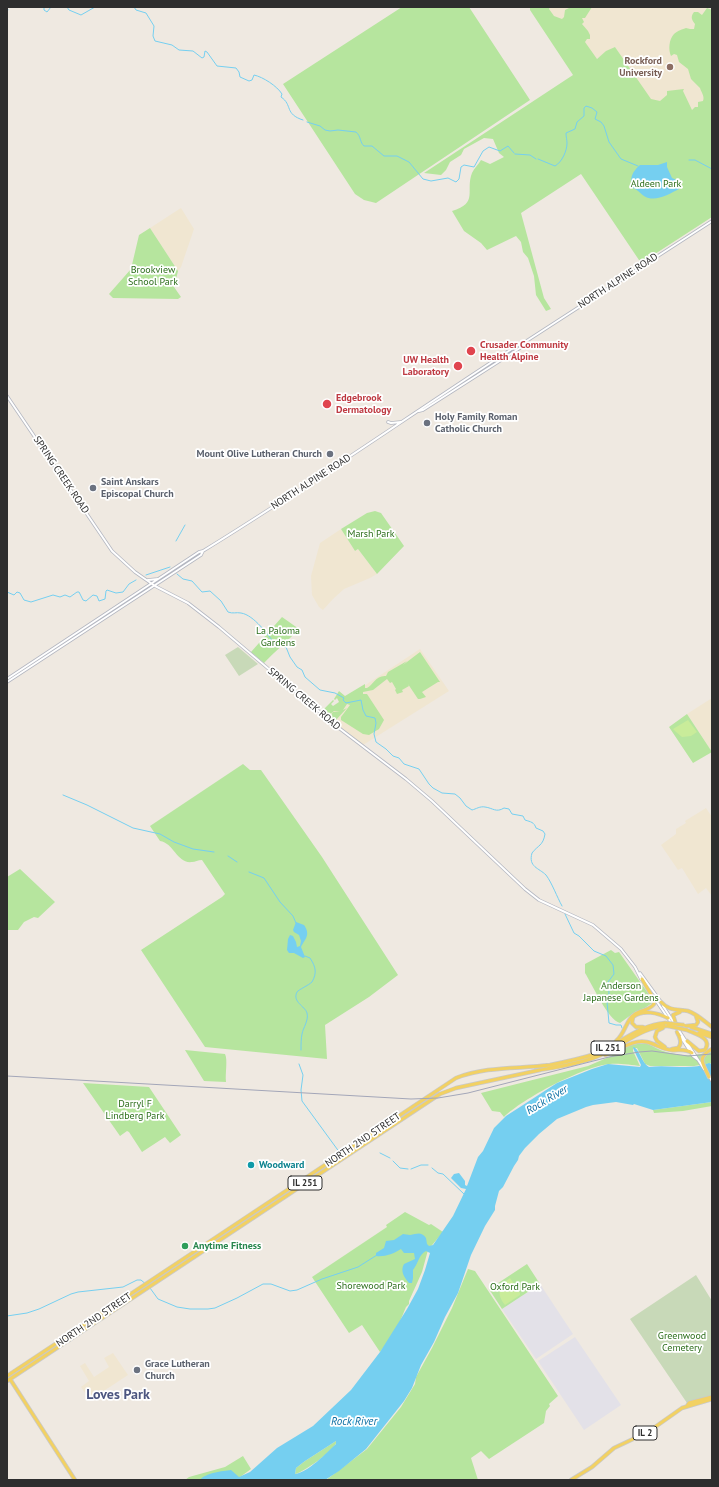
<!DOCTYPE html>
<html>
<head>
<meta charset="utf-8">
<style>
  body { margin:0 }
  #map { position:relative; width:719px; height:1487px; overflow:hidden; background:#efe9e1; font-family:"PT Sans",sans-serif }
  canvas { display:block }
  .frame { position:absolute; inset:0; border:8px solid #2e2e2e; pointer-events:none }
</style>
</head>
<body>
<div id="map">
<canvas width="719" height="1487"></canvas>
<div class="frame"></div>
</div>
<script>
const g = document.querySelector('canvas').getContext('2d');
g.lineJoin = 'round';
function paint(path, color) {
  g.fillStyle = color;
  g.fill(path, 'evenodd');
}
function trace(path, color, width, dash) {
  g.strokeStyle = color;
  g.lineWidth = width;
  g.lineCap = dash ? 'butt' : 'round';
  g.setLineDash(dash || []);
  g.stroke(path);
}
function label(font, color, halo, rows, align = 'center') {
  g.font = font + ' "PT Sans",sans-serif';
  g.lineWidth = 3.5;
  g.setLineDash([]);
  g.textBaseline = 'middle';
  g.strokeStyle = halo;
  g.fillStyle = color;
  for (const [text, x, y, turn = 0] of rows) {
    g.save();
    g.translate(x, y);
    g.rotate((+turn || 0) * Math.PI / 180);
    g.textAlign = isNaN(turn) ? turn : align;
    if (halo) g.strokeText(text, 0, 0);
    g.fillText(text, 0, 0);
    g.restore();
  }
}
paint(new Path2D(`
  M 540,1284 L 573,1334 L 536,1359 L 502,1309 Z
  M 575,1337 L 621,1405 L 584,1430 L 538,1361 Z`), '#e3e1e8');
paint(new Path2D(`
  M 537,7 L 709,7 L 712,12 L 712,102 L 669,129 L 615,47 L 573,74 Z
  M 181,208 L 194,229 L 181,267 L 178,271 L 150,228 Z
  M 341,529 L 355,551 L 358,549 L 377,574 L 370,578 L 344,589 L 333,599 L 323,610 L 319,607 L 312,595 L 311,576 L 320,543 Z
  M 420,649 L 449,691 L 363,745 L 323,713 Z
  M 712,698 L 712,752 L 687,714 Z
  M 706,808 L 712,817 L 712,896 L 706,888 L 698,894 L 682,868 L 678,870 L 661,845 L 676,834 L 676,829 L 686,823 L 685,821 Z
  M 113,1353 L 128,1375 L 90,1400 L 81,1387 L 89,1381 L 80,1366 L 85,1363 L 94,1377 L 109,1367 L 104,1358 Z`), '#f0e6d1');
paint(new Path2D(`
  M 402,7 L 469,7 L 530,100 L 376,203 L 364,200 L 355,194 L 283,84 Z
  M 530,7 L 550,7 L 549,9 L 554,16 L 562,19 L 564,17 L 565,10 L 571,7 L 592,7 L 585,18 L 582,18 L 584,22 L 582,24 L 588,31 L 590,35 L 590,39 L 587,39 L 585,42 L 597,59 L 606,51 L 615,47 L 651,99 L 660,101 L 667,95 L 667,91 L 684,89 L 683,91 L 692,110 L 695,107 L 698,107 L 698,102 L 703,101 C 705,96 701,92 700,88 L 691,79 L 688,69 L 679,62 L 677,55 L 674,54 L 671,56 C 668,50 669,39 674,34 C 677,31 683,29 686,28 L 690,29 L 694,29 L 695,24 C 692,20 690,17 694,12 L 698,12 L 702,15 L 707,8 L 712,10 L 712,217 L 641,263 L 581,174 L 521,213 L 544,298 L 551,309 L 546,311 L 536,295 L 534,276 L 528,258 L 523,252 L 521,242 L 516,236 L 487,250 L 481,243 L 464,231 L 452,211 C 479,203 465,191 472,173 C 474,168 479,164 481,160 L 490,164 L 504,157 L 499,153 L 493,139 L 484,138 L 464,149 L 461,155 L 450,162 L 446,170 L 441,175 L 424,173 L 573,75 L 530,10 Z
  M 150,228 L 178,271 L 174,287 L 181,297 L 178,299 L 113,298 L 109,294 L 131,269 L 139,235 Z
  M 375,511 L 381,513 L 404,546 L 377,574 L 358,549 L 355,551 L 341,529 L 367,513 Z
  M 282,617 L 299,629 C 287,642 275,651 264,663 L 251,652 Z
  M 420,652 L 440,682 L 438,682 L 422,692 L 426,697 L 420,699 L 418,699 L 408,684 L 409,686 L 402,690 L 403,692 L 397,694 L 395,690 L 396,689 L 392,682 L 390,683 L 387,679 L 373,690 L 363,692 L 363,694 L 367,694 L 384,720 L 379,729 L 369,735 L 363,734 L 341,720 L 341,717 L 350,705 L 347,704 L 343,710 L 347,708 L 346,709 L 335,721 L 330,716 L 333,712 L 340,711 L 334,711 L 329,715 L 323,710 L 333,700 L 334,701 L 331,704 L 333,706 L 339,702 L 337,698 L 335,700 L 334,699 L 339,691 L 345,696 L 365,684 L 365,688 L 367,688 C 373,685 376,675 386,676 L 388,672 L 407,661 L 403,665 Z
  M 687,714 L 712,752 L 693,763 L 669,727 Z
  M 243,764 L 250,770 L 261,770 L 322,857 L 398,975 L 369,997 L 325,1025 L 327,1059 L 205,1047 L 141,950 L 222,897 L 225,894 L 202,860 C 198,860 195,862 192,862 C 177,864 174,843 160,841 L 150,826 Z
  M 20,869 L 55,902 L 38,918 L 34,917 L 24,922 L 18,930 L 7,930 L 7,877 Z
  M 611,950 L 615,953 L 619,952 L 650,996 L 652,1003 L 645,1008 L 635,1012 L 620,1023 C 608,1020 592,984 585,973 L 585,964 Z
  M 646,1043 C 653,1046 659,1050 666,1052 C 680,1056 699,1057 712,1050 L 712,1063 L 694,1066 L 650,1066 L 645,1064 L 637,1048 L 633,1048 L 633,1051 L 640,1066 C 633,1065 617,1063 610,1064 C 584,1066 522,1099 504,1117 L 500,1112 L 492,1111 L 481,1093 L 588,1066 L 609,1057 L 629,1045 Z
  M 185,1050 L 225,1054 C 228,1060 225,1073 226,1082 L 204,1081 Z
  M 83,1083 L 149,1087 L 181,1135 L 170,1143 L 165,1137 L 142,1152 L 129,1132 L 127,1131 L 120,1136 Z
  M 712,1102 L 712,1106 L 683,1111 L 654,1113 L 653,1110 Z
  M 405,1212 L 429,1225 L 431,1224 L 443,1232 L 428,1250 L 422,1272 L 409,1301 L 409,1304 L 406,1307 L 396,1331 L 380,1352 L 362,1325 L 349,1333 L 312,1277 L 387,1227 L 386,1225 Z
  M 527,1264 L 540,1284 L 502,1309 L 489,1289 Z
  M 468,1269 L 475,1271 L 558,1396 L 549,1404 L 550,1406 L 546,1411 L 544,1423 L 489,1459 L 481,1451 L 471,1458 L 478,1480 L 326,1480 L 367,1449 L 401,1407 L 415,1384 L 416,1377 L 432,1348 L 452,1308 Z
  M 336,1441 L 337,1441 C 335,1450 304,1472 295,1474 L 296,1468 L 305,1461 Z
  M 243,1456 L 251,1469 L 236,1480 L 185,1480 L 189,1477 L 225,1467 Z`), '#b6e59e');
paint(new Path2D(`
  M 238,647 L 258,664 L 239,676 L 225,655 Z
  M 696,1275 L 712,1301 L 712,1396 L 687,1403 L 630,1319 Z`), '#c8d9b8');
paint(new Path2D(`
  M 688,720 L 697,732 L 691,736 L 682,737 L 676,732 L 673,729 Z
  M 510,1278 L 520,1293 L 520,1295 L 505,1305 C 496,1294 499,1286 510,1278 Z`), '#c9ec9a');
paint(new Path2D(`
  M 667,162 L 667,167 L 672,178 L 679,181 L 679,189 C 669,194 655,203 644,196 C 640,193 639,191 633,188 C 629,178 632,172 640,165 L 658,165 Z
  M 296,922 L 304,925 C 311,935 305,939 301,947 L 305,957 L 303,958 L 294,953 L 289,953 L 287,950 L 288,939 L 290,935 L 293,936 L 296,942 L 297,947 L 300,946 L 301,941 L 299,935 L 294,932 L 293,930 Z
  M 634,1047 C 641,1052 641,1062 649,1067 C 669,1064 690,1071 709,1063 L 712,1064 L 712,1102 L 653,1110 L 634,1104 L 633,1105 L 616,1102 L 593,1105 L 586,1107 L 557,1119 L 539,1134 L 525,1148 L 519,1156 L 518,1160 L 514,1166 L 503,1187 L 499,1191 L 495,1206 L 495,1210 L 485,1226 L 471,1255 L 458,1293 L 445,1317 L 434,1342 L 421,1365 L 412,1388 L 404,1401 L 366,1449 L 339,1471 L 325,1480 L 200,1480 C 205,1473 223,1471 231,1470 L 239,1477 L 250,1472 L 277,1448 L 313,1426 L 351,1390 L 380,1352 L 407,1309 L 418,1289 L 425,1270 L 430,1253 L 426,1251 C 419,1254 418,1264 413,1270 L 413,1278 L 412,1283 L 409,1283 C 404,1277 400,1271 404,1264 L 415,1259 L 414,1253 L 404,1253 L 401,1249 C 393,1254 385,1257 376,1256 L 376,1253 L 384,1248 L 386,1241 L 394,1240 L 403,1234 C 405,1234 408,1235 410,1235 C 417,1234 421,1231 426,1238 L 427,1244 L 429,1246 L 433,1245 L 453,1216 L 466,1189 L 461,1188 L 451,1178 L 454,1174 L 459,1173 L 465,1181 L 465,1185 L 467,1186 L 478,1157 L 483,1151 L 494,1128 L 506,1116 L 557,1083 L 592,1069 L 608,1064 L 640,1067 L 641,1065 L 633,1048 ZM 336,1441 L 336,1444 C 326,1453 309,1472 295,1474 L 296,1468 L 305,1461 Z`), '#75cff0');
trace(new Path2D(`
  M 44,7 L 44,10 L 47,12 L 51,7
  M 67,7 L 69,10 L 81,15 L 95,7
  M 134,7 L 136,10 L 146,13 L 154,26 L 153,36 L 155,41 L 172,45 L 179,50 L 193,51 L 202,58 L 204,57 L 205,51 L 207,52 L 217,66 L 236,68 L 239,72 L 240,77 L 249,81 L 252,80 L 254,75 C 263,77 277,86 282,94 L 281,97 C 293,105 284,114 303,120
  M 7,8 L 8,9 L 7,13
  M 307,122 L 320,126 L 325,130 L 330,131 L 338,130 L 356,132 C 361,136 360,143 364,146 L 372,146 L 384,156 L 397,156 L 409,162 L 423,179 L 431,181 L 448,178 L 456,182 L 459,179 L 461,167 L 464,165 L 474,167 L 483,151 L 489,147 L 500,151 L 508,146 L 514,153
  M 515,154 L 530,155 L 536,159
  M 538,159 L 555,166 C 562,162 567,151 567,143 C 567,140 566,137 566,133 L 575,129 L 577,122 L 584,116 L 584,108 L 586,106 L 592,108 L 597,112 L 595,119 L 601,122 L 604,126 L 609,142 L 621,159 L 638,166
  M 689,160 L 695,160 L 712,169
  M 176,541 L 185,525
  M 177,574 L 183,579 L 192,581 L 202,592 L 210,591 L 221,601 L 228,612 C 233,614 236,612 241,613 C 254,615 268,635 276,645 L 286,647 L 290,657 L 297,667 L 302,670 L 305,677 L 320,690 L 335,693 L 344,698 L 343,700 L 346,703 L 361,700 L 363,710 L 366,716 L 375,718 L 376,723 L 374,734 L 376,742 L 386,749 L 393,756 L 399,758 L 404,764 L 419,769 L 429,784 L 433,788 L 442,793 L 455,794 L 460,798 L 466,806 L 472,810 C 476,809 480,806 485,807 C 493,808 496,813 504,808 L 509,809 L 512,814 L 523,816 L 525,820 C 531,822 534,822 536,828 L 543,831 L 545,834 C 543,846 538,845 532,853 C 528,867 539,868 546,875 C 552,883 557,897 562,906
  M 146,575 L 170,567
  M 7,592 L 14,595 L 17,592 L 20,593 L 24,600 L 31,602 L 53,595 L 60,597 L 65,595 L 70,597 L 77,592 L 79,592 L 83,600 L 86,601 L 93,595 L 97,596 L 99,601 L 105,599 L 106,591 L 107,590 L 116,593 L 123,592 L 129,584 L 136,580
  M 63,795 L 87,805 L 133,828 L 160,834 L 174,842 L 193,849 L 214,852
  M 228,856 L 237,862
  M 249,872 L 264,878 L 280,902 L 293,916 L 296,923
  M 565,914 L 574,933 L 579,936 L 594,951 L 606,956 L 613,965 L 614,974 L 608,982 L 609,993 L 607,1002 L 609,1023 L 616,1025 L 621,1025 L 622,1028
  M 301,1050 C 301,1044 301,1039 302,1034 C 303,1028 309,1020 307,1013 C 305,1006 292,1002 297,992 C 298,990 309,985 312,982 C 317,973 316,967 310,958 L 305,956
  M 299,1064 L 303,1075 L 301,1090 L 302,1101 L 340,1153
  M 380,1153 L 390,1158
  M 393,1161 L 400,1168 L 408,1169
  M 432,1168 L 438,1173 L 443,1174 L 464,1194
  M 411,1169 L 421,1165 L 428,1165
  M 150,1288 L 158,1299 L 177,1307 L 190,1309 L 208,1309 L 215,1308 L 237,1298 L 263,1284 L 271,1284 L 290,1291 L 297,1290 L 322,1279 L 358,1267 L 377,1255
  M 7,1316 L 27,1313 L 39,1309 L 71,1294 L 78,1292 L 123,1287 L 137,1280 L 141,1280 L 148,1286`), '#75cff0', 1);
const secondary = new Path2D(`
  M 7,396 L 112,551 L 135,572 L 155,586 L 188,603 L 219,627 L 335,725 L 406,779 L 432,801 L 525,889 L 539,900 L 593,925 L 621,949 L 635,967 L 641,979
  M 419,411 L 423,410 L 520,348 L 524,343
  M 388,422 L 391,423 L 401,422
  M 148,580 L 158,579
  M 7,679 L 199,552 L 203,551
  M 7,682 L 201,555 L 203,551 C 311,485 414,412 521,343 L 525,342 L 712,221
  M 640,973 L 661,1002
  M 653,996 L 672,1024
  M 663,1006 L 704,1069
  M 681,1037 L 693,1056 L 697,1059
  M 709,1076 L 712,1081`);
const primary = new Path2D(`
  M 661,1002 C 669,1011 677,1009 688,1011 C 697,1014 704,1021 712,1027
  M 676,1025 L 673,1015 L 680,1012
  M 686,1026 L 696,1025 L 698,1022 L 696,1016
  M 643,1027 L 636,1027 L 632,1023 L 633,1017 C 643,1009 658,1013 668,1018
  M 691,1027 L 712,1034
  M 663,1028 L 657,1031 L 655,1037 L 657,1041 L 665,1047
  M 699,1033 L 712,1037
  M 616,1041 C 625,1034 626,1020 634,1015 C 640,1010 649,1011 654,1004 L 652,996 L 642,979
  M 687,1041 L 699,1051 L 705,1050 C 713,1038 695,1034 687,1030
  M 672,1049 L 678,1048 C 683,1043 680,1037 677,1032
  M 605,1055 C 619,1051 631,1039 647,1042 C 655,1044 662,1049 671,1050 C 678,1051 685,1048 692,1053
  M 709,1077 C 703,1063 696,1058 712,1049
  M 7,1376 L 456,1078 C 487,1066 518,1069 550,1065 C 565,1062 580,1059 595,1054 C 619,1045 638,1025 665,1023
  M 10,1379 L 75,1480
  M 7,1381 L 440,1094 L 456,1088 C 484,1082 512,1076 540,1070 C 558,1067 578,1064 596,1057 C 620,1048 641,1026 668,1026
  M 687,1406 L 689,1403 L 712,1397
  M 571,1480 L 592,1467 L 614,1448 L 648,1432 L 682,1408 L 712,1399`);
trace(secondary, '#b4b7c1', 3.5);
trace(primary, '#c9c9c9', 4.5);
trace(secondary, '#fff', 2);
trace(primary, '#f2d163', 3);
trace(new Path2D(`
  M 7,1076 L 411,1099 L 438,1098 L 468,1093 L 609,1057 L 639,1052 L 652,1051 L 688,1056 L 712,1054`), '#a3a6b8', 1);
const primaryBridge = new Path2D(`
  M 665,1023 L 684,1025
  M 668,1026 L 687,1030`);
trace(primaryBridge, '#c9c9c9', 4.5, []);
trace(primaryBridge, '#f2d163', 3);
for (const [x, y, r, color] of [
  [670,67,4,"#8d6e63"],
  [471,351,5,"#e0444e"],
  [458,366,5,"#e0444e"],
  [327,404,5,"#e0444e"],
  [427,423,4,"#6b7280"],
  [330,454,4,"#6b7280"],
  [93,488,4,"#6b7280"],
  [251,1165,4,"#0f9aa8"],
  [185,1246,4,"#2e9e5b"],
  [137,1370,4,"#6b7280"]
]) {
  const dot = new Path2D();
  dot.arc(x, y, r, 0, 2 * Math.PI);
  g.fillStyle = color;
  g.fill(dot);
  trace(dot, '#fff', 1.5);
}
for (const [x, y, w] of [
  [608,1048,34],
  [305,1183,34],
  [645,1433,24]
]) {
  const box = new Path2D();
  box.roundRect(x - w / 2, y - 7, w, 14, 3);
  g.fillStyle = '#fff';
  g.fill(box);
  trace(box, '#2e2e2e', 1);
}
label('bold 9px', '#2e2e2e', null, [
  ["IL 251",608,1048],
  ["IL 251",305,1183],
  ["IL 2",645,1433]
]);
label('bold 10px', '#785e54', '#fff', [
  ["Rockford",662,61],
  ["University",662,73]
], 'right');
label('10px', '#2c6e1b', '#fff', [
  ["Aldeen Park",656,184],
  ["Brookview",153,270],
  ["School Park",153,282],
  ["Marsh Park",371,534],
  ["La Paloma",278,631],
  ["Gardens",278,643],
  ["Anderson",621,986],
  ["Japanese Gardens",621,998],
  ["Darryl F",135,1104],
  ["Lindberg Park",135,1116],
  ["Shorewood Park",371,1286],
  ["Oxford Park",515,1287],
  ["Greenwood",682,1336],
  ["Cemetery",682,1348]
]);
label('10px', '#2e2e2e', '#fff', [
  ["NORTH ALPINE ROAD",618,281,-33],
  ["SPRING CREEK ROAD",61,475,56],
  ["NORTH ALPINE ROAD",311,482,-33],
  ["SPRING CREEK ROAD",304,699,40],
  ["NORTH 2ND STREET",363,1140,-34],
  ["NORTH 2ND STREET",94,1320,-34]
]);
label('bold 10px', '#be3a42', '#fff', [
  ["Crusader Community",480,345],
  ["Health Alpine",480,357],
  ["UW Health",449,360,"right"],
  ["Laboratory",449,372,"right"],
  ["Edgebrook",336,398],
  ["Dermatology",336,410]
], 'left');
label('bold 10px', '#5b616d', '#fff', [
  ["Holy Family Roman",435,417],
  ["Catholic Church",435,429],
  ["Mount Olive Lutheran Church",322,454,"right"],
  ["Saint Anskars",101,482],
  ["Episcopal Church",101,494],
  ["Grace Lutheran",145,1364],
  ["Church",145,1376]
], 'left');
label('bold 10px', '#0d838f', '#fff', [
  ["Woodward",259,1165]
], 'left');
label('bold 10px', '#27864d', '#fff', [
  ["Anytime Fitness",193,1246]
], 'left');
label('italic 11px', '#0d6fa3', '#fff', [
  ["Rock River",547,1100,-31],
  ["Rock River",354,1422]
]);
label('bold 14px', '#4d5680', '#fff', [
  ["Loves Park",118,1395]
]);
</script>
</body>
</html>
